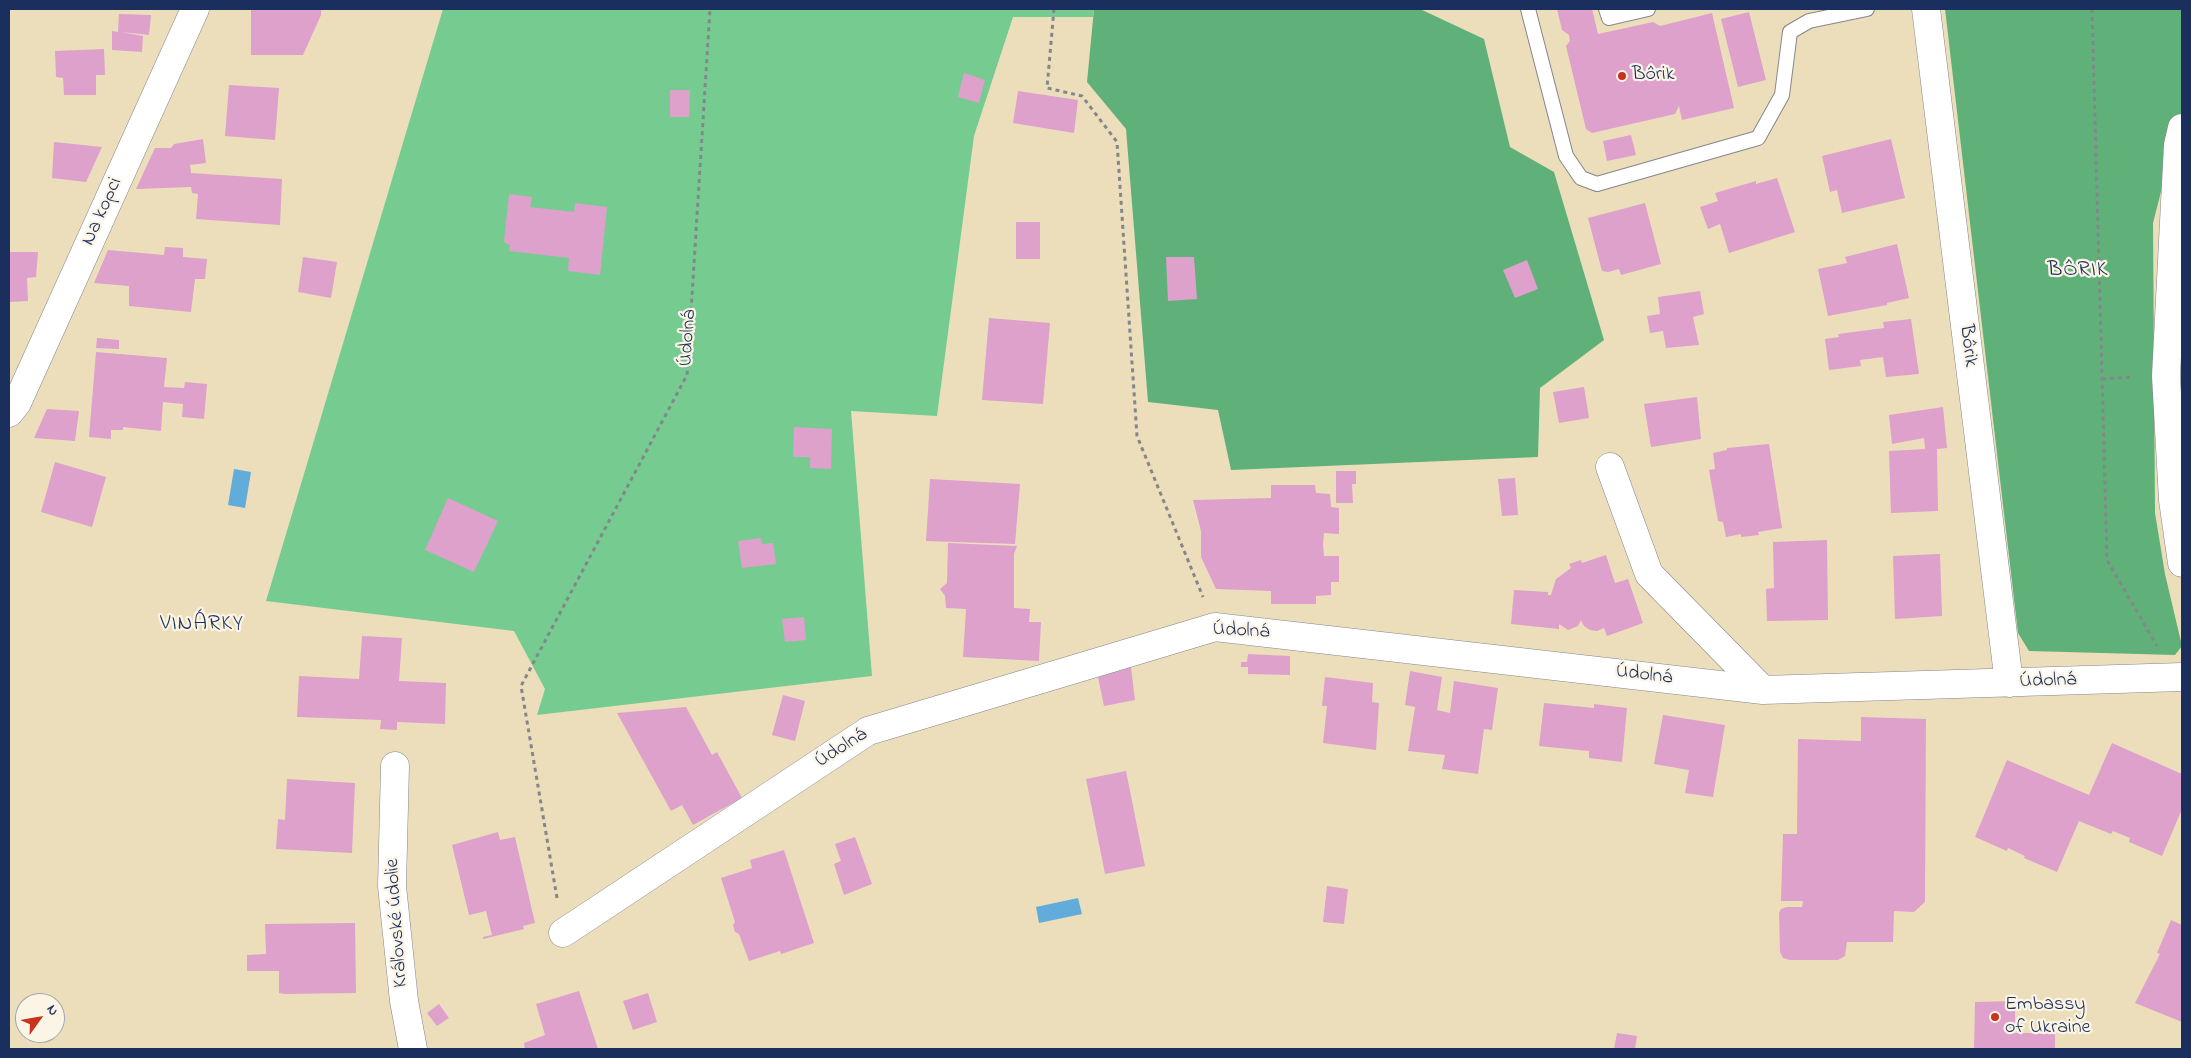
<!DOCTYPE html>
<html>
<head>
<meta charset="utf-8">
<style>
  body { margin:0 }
  #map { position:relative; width:2191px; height:1058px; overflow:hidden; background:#ecdebb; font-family:"Indie Flower",sans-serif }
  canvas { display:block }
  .frame { position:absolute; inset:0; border:10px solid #1b2f5e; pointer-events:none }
  .north { position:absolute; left:15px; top:993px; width:50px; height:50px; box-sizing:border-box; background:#fcf5e5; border:1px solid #a2a6af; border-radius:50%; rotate:58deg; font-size:14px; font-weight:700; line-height:20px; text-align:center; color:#1b2f5e }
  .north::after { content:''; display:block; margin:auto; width:18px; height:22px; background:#c8321e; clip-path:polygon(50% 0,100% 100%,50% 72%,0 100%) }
</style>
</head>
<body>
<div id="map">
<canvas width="2191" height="1058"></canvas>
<div class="frame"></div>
<div class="north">N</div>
</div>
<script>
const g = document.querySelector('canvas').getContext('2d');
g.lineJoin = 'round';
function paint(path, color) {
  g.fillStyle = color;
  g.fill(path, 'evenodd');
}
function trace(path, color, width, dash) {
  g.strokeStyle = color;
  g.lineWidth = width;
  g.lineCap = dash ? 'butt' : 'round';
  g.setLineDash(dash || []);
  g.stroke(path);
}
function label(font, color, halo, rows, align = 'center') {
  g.font = font + ' "Indie Flower",sans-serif';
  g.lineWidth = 4.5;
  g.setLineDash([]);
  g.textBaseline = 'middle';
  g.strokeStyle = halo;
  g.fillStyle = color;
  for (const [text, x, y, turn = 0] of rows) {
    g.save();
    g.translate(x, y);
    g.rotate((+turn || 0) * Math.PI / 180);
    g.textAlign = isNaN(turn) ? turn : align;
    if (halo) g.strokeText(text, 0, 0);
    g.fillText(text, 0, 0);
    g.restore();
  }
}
paint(new Path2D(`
  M 443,9 L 1094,9 L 1093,17 L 1013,17 L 974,136 L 937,416 L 851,411 L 872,676 L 537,715 L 545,689 L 514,631 L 266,601 Z`), '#76cc90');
paint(new Path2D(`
  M 1094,9 L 1420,9 L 1484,39 L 1510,147 L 1554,172 L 1604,340 L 1540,388 L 1538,457 L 1231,470 L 1218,410 L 1148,402 L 1126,129 L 1087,82 Z
  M 1945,9 L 2182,9 L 2182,110 L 2153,223 L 2155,513 L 2165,574 L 2182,646 L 2175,655 L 2029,651 L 2018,633 Z`), '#60b07a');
paint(new Path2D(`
  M 234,469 L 251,472 L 245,508 L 228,505 Z
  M 1078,898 L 1082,914 L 1039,923 L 1036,907 Z`), '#61acda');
paint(new Path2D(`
  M 251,9 L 321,9 L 321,15 L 303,55 L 251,55 Z
  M 1557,9 L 1592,9 L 1598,34 L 1653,22 L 1660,26 L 1712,13 L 1734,108 L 1682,120 L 1679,106 L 1675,114 L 1592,133 L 1586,129 L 1566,46 L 1570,41 L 1569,35 L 1562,30 Z
  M 1749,12 L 1766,80 L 1738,87 L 1721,19 Z
  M 119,14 L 151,15 L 149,35 L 121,32 L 143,36 L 142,52 L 112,50 L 112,31 L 118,32 Z
  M 104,49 L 105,75 L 96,75 L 96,95 L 64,95 L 63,78 L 56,77 L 55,51 Z
  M 964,73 L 985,80 L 979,103 L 958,97 Z
  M 229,85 L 279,88 L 275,140 L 225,136 Z
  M 670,90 L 690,90 L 689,117 L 670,117 Z
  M 1018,91 L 1078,100 L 1074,133 L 1013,123 Z
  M 1631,135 L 1636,155 L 1607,161 L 1603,141 Z
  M 203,139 L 206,163 L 190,165 L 191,173 L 282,179 L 280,225 L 196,219 L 198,194 L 192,193 L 191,187 L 136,189 L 155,148 L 171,148 L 174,144 Z
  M 1891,139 L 1905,198 L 1842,213 L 1837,190 L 1830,192 L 1822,156 Z
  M 54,142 L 102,147 L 86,182 L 52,178 Z
  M 1777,178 L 1795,232 L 1729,253 L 1720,224 L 1708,229 L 1700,207 L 1718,201 L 1715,193 L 1756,181 L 1756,184 Z
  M 509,194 L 532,197 L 530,207 L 574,212 L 575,203 L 607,207 L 600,275 L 568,271 L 569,258 L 509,251 L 510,245 L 504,242 Z
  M 1645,203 L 1661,264 L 1621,275 L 1619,269 L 1608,272 L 1602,271 L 1588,218 Z
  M 1016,222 L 1040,222 L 1040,259 L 1016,259 Z
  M 1897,244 L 1909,298 L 1887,303 L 1887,305 L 1828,316 L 1818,269 L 1847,263 L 1845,257 Z
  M 165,247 L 183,248 L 183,257 L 207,259 L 205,279 L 195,279 L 191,312 L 129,306 L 129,286 L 94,283 L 108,250 L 164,255 Z
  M 9,252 L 38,252 L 36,277 L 27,278 L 28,301 L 9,302 Z
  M 303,257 L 337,262 L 331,298 L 298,292 Z
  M 1166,257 L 1194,257 L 1197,299 L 1168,301 Z
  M 1527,260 L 1538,289 L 1515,298 L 1503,270 Z
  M 1700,291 L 1704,314 L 1693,317 L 1699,345 L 1666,348 L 1663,331 L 1650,333 L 1647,316 L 1660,314 L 1658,297 Z
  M 989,318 L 1050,323 L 1043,404 L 982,400 Z
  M 1911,319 L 1919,374 L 1886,377 L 1883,357 L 1860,360 L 1861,366 L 1829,370 L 1825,339 L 1839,337 L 1838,334 L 1884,328 L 1883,322 Z
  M 97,338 L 119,340 L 119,349 L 96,348 Z
  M 96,352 L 167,358 L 164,387 L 184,388 L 185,382 L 207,384 L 204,419 L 182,417 L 183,404 L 163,402 L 161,431 L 123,427 L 123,430 L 111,430 L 111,439 L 89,437 Z
  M 1584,387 L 1589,418 L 1559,423 L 1553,392 Z
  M 1697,397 L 1701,439 L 1651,447 L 1644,404 Z
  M 1943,407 L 1947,448 L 1937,449 L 1938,511 L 1891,513 L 1889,451 L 1925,449 L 1924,438 L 1892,444 L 1889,415 Z
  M 47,409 L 79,411 L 75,441 L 34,438 Z
  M 794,427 L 832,429 L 831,469 L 810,468 L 810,457 L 793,457 Z
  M 1769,444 L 1782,528 L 1758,532 L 1759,535 L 1741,537 L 1741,534 L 1726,537 L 1723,522 L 1718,521 L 1709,470 L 1715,469 L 1713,453 L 1727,450 L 1727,448 Z
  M 55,462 L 106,477 L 92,527 L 41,512 Z
  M 1336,471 L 1356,471 L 1356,484 L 1352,484 L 1353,503 L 1336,503 Z
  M 1515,478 L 1518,515 L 1502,516 L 1498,479 Z
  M 930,479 L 1020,484 L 1015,544 L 926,541 Z
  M 1271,485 L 1315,485 L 1316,493 L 1330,494 L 1331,507 L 1339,508 L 1339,534 L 1324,533 L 1323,545 L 1324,556 L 1339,556 L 1339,582 L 1331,582 L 1331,595 L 1316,596 L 1316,604 L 1271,604 L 1271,591 L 1216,589 L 1201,557 L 1201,531 L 1193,500 L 1271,498 Z
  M 448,498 L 498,521 L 474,572 L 425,550 Z
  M 761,538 L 762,544 L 773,543 L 776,564 L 742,568 L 738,541 Z
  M 1827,540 L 1828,620 L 1767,621 L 1766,589 L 1774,588 L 1773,542 Z
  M 948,543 L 1017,546 L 1014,554 L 1014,608 L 1030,609 L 1029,622 L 1041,622 L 1039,661 L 963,657 L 966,609 L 946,608 L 945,596 L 940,589 L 947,583 Z
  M 1940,554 L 1942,616 L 1895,619 L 1893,556 Z
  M 1606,555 L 1615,583 L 1628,579 L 1643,623 L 1607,636 L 1604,628 L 1597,631 L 1590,630 L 1584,626 L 1581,620 L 1578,626 L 1568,630 L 1559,624 L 1559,629 L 1511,624 L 1514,590 L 1548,592 L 1548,595 L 1551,595 L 1556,579 L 1571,568 L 1569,564 L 1581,560 L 1582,563 Z
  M 804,617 L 806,640 L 785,642 L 782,619 Z
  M 362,636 L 402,638 L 399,681 L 446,683 L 445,724 L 397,722 L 397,730 L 380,729 L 381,720 L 297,717 L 299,676 L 359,679 Z
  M 1248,654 L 1290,656 L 1290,675 L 1248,674 L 1248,667 L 1241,667 L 1241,662 L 1247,662 Z
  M 1131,667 L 1135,700 L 1104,706 L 1098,677 Z
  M 1410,671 L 1442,677 L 1437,710 L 1450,713 L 1454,681 L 1498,688 L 1492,730 L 1484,729 L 1478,774 L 1442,769 L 1445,755 L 1408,751 L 1415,707 L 1405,705 Z
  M 1325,677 L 1373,683 L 1372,702 L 1379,703 L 1376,750 L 1323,743 L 1327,706 L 1322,706 Z
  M 783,695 L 805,701 L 795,741 L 772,735 Z
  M 1544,703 L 1594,708 L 1594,704 L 1627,708 L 1622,762 L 1589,758 L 1589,751 L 1539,746 Z
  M 686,707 L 712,755 L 717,752 L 742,798 L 693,825 L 682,805 L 671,811 L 617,713 Z
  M 1663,715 L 1725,725 L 1713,797 L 1685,793 L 1689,770 L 1654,764 Z
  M 1861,717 L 1926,719 L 1925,902 L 1914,912 L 1894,911 L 1893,942 L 1847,942 L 1845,956 L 1838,960 L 1790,960 L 1783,958 L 1780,952 L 1779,913 L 1781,909 L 1787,907 L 1802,907 L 1803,901 L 1781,901 L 1783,834 L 1797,834 L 1798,739 L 1861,741 Z
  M 2112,743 L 2182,774 L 2182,809 L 2162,856 L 2129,842 L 2130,838 L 2113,831 L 2111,834 L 2079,821 L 2057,872 L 2024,858 L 2025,856 L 2008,848 L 2007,851 L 1975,837 L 2007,760 L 2089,795 Z
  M 1126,771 L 1145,866 L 1105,874 L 1086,779 Z
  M 287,779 L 355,783 L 352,853 L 276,849 L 278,819 L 285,820 Z
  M 498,832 L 500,840 L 515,837 L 535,923 L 523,926 L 524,929 L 483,939 L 483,937 L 492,935 L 486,911 L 469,915 L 452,845 Z
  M 855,837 L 872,884 L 844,895 L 834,864 L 841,861 L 835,844 Z
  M 784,850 L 814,943 L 781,954 L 780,951 L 749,961 L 739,934 L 735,932 L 733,925 L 735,922 L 721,878 L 752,868 L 750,860 Z
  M 1327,886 L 1348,889 L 1344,924 L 1323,922 Z
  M 2171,920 L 2182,925 L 2182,1022 L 2135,1003 L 2160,954 L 2157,953 Z
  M 355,923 L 356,993 L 285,994 L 279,993 L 279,971 L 247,971 L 247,955 L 266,954 L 265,924 Z
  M 579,991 L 598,1049 L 525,1049 L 524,1043 L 545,1035 L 536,1004 Z
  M 648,993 L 657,1022 L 633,1030 L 623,1001 Z
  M 2015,1001 L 2015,1033 L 2055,1033 L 2055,1049 L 1974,1049 L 1975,1002 Z
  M 439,1004 L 449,1018 L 437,1026 L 427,1013 Z
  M 1617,1033 L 1637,1036 L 1635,1049 L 1614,1049 Z`), '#dda1cc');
const service = new Path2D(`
  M 1528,9 L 1566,156 L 1581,178 L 1597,184 L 1758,138 L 1782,95 L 1790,32 L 1809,21 L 1867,9
  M 1606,9 L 1609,18 L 1648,9`);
const minor = new Path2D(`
  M 1926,9 L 2009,683
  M 2182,128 L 2178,145 L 2166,376 L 2173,500 L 2182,563
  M 9,413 L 17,403 L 195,9
  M 1610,467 L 1649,574 L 1763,690
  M 395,766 L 392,886 L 404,1001 L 413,1049
  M 563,933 L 868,731 L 1215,627 L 1763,690 L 2182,677`);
trace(service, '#84868c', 16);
trace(minor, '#84868c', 29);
trace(new Path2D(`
  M 1054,9 L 1047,88 L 1082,96 L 1117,142 L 1137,436 L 1203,597
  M 2092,9 L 2107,560 L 2157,646
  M 2102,379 L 2133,377
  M 557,898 L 521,686 L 687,375 L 710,9`), '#84868c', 3, [4, 4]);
trace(service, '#fff', 14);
trace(minor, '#fff', 28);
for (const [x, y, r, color] of [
  [1622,76,5,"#c8321e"],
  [1995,1017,5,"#c8321e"]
]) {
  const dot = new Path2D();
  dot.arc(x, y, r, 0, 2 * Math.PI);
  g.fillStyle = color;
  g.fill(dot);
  trace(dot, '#fcf5e5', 2);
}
label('20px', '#1b2f5e', '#fcf5e5', [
  ["Bôrik",1632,76],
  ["Embassy",2005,1006],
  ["of Ukraine",2005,1029]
], 'left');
label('20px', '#1b2f5e', '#fcf5e5', [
  ["Na kopci",103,212,-66],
  ["Údolná",689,338,-86],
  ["Bôrik",1967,346,83],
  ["Údolná",1241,632,3],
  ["Údolná",1644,676,7],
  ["Údolná",2048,682,-2],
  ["Údolná",842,749,-32],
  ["Kráľovské údolie",398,923,-94]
]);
g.letterSpacing = '1px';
label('22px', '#1b2f5e', '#fcf5e5', [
  ["BÔRIK",2078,271],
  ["VINÁRKY",202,625]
]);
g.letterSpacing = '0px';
</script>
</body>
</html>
